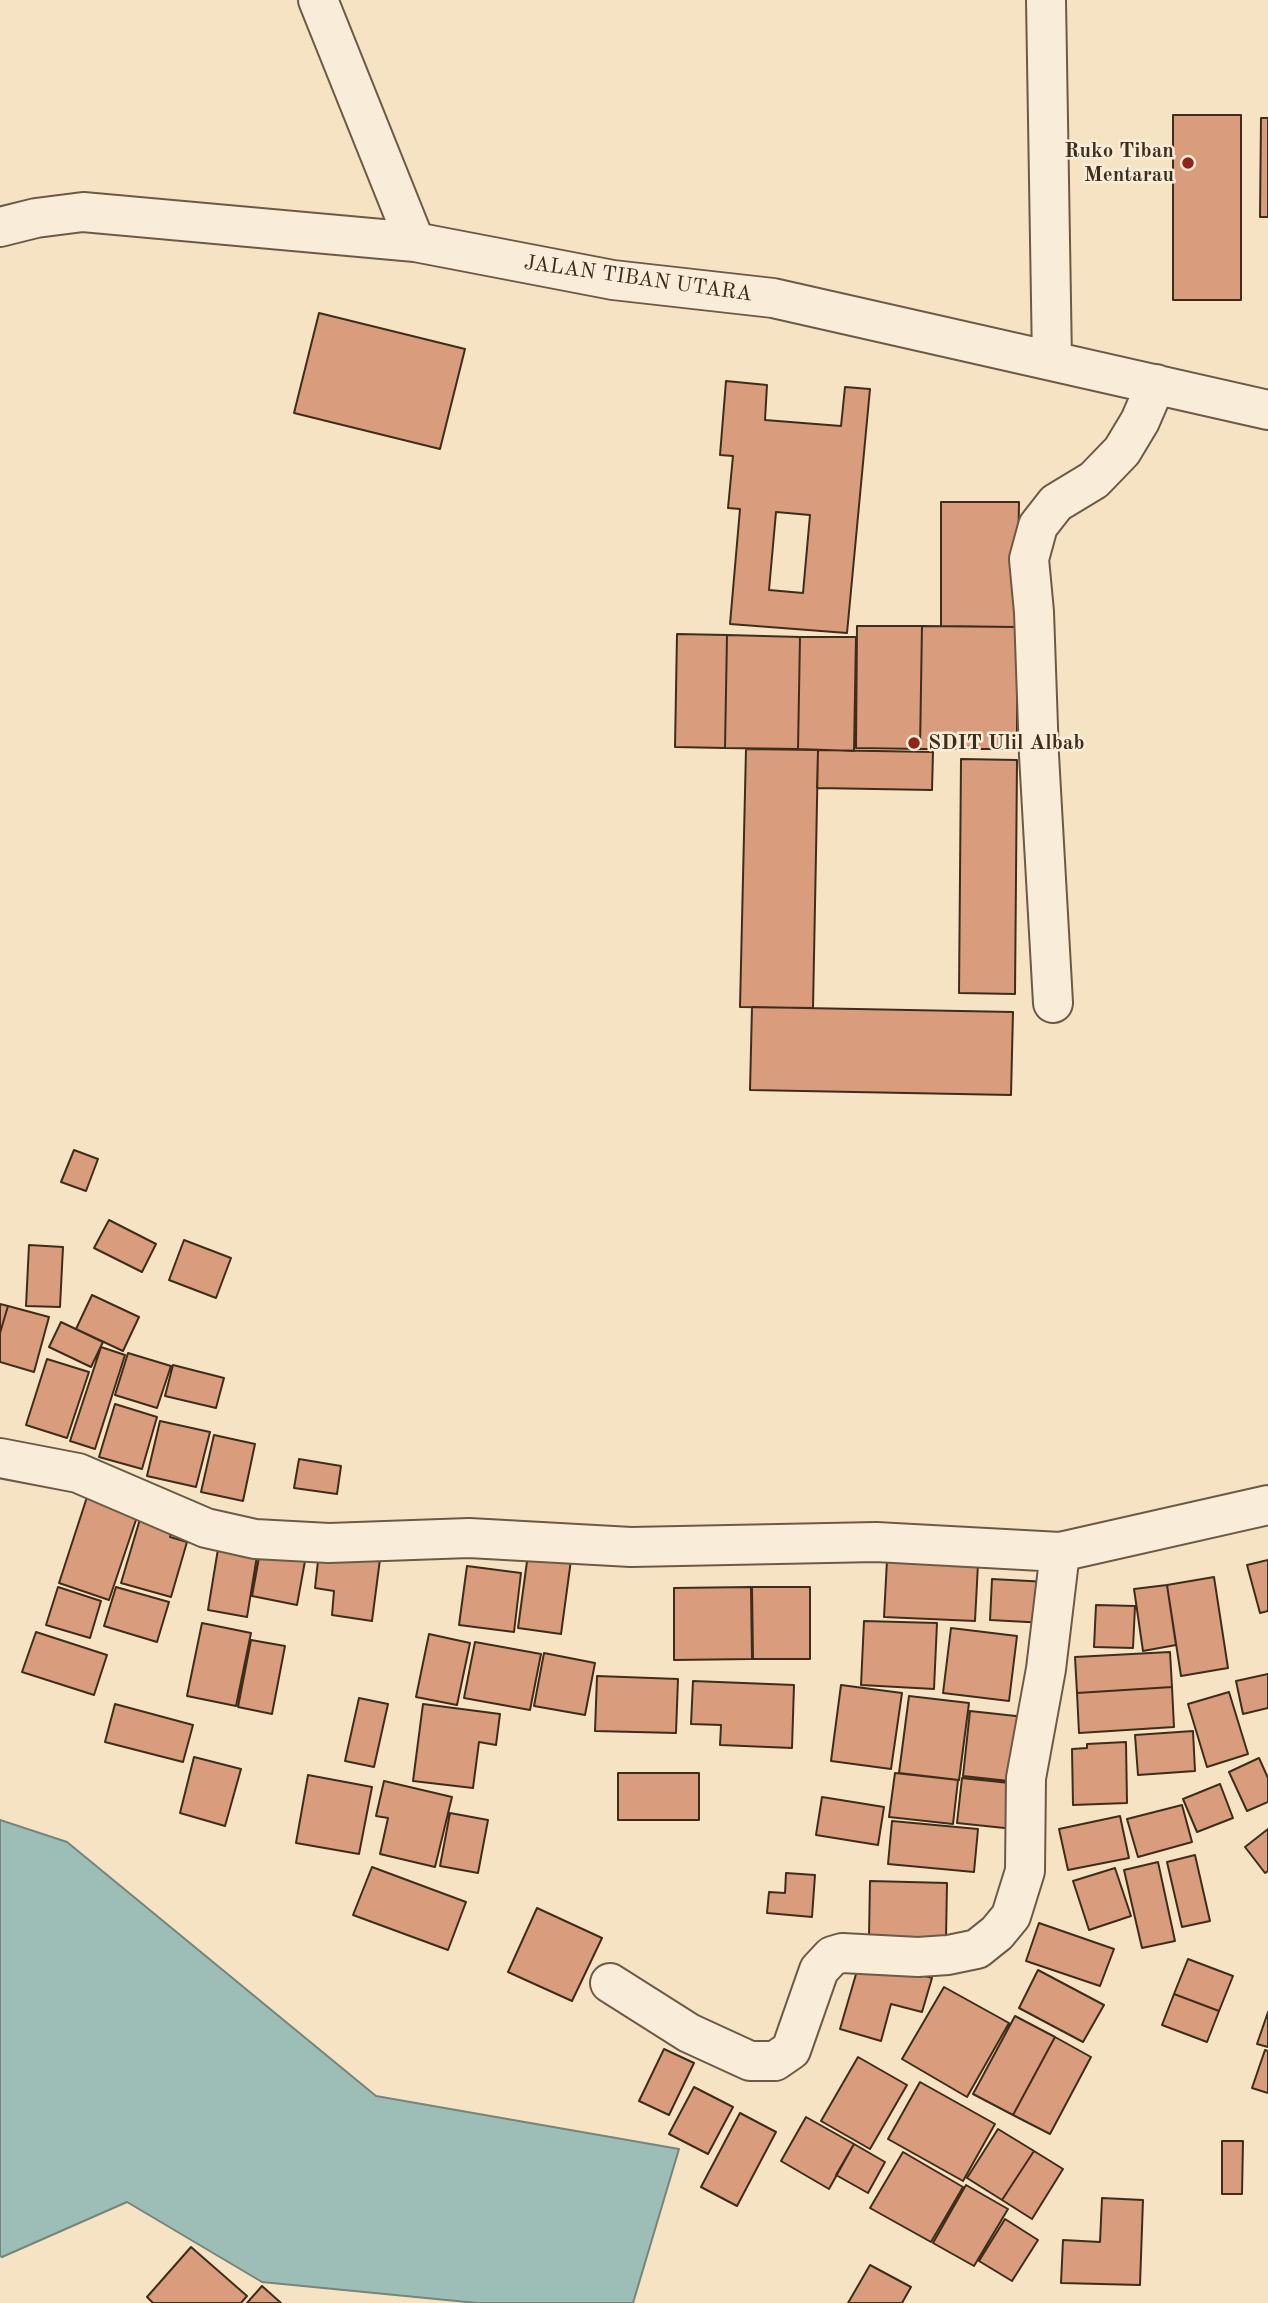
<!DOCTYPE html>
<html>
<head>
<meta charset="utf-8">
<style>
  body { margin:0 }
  canvas { display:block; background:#f6e3c4 }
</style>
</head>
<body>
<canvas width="1268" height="2303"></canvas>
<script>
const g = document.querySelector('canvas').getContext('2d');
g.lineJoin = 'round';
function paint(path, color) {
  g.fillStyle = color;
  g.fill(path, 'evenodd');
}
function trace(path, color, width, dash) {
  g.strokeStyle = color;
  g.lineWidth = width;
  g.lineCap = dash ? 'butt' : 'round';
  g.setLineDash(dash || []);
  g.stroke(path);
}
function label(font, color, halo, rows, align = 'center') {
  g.font = font + ' "Old Standard TT",serif';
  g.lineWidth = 5;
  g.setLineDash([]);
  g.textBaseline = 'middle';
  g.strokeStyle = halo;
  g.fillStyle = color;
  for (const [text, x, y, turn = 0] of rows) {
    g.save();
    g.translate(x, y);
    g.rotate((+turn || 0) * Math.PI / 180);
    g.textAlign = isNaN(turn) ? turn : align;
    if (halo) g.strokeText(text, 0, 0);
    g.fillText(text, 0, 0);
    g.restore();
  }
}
const water = new Path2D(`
  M 0,1820 L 67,1842 L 376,2096 L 679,2149 L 633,2303 L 477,2303 L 262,2282 L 127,2202 L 2,2257 L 0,2256 Z`);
paint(water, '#9dbeb7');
trace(water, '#778479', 2);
const building = new Path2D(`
  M 1173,115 L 1241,115 L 1241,300 L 1173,300 Z
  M 1261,118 L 1268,118 L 1268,217 L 1260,217 Z
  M 319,313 L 465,349 L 440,449 L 294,413 Z
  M 726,381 L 767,385 L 765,420 L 841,426 L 845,387 L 870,389 L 847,633 L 730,624 L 740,509 L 728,508 L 733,456 L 720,455 ZM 776,512 L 810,515 L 803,593 L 769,590 Z
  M 941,502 L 1019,502 L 1017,627 L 941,626 Z
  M 857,626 L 922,626 L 920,749 L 856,748 Z
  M 922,626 L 1017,627 L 1017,749 L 920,749 Z
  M 677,634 L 727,635 L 725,748 L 675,747 Z
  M 727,635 L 800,637 L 798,749 L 725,748 Z
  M 800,637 L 856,637 L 854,751 L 798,749 Z
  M 746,749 L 818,750 L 813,1008 L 740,1007 Z
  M 818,750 L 933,752 L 932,790 L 817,788 Z
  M 961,759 L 1017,760 L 1015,994 L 959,993 Z
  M 752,1007 L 1013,1012 L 1011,1095 L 750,1090 Z
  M 74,1150 L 98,1159 L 86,1191 L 61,1182 Z
  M 109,1220 L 156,1244 L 142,1272 L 94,1248 Z
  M 184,1240 L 231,1258 L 216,1298 L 169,1280 Z
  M 29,1245 L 63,1247 L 60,1307 L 26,1306 Z
  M 92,1295 L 139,1317 L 123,1351 L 76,1329 Z
  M 0,1304 L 8,1306 L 0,1333 Z
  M 8,1306 L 49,1317 L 34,1372 L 0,1362 L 0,1333 Z
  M 61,1322 L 103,1342 L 91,1367 L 49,1347 Z
  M 101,1347 L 125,1355 L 95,1449 L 70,1441 Z
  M 128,1353 L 171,1366 L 157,1408 L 115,1395 Z
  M 47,1359 L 89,1372 L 67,1438 L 26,1425 Z
  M 173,1365 L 224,1378 L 216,1408 L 165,1396 Z
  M 115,1404 L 157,1417 L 142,1469 L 99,1457 Z
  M 160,1421 L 210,1432 L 196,1487 L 147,1476 Z
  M 214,1435 L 255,1444 L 243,1501 L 201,1492 Z
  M 299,1459 L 341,1466 L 337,1494 L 294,1488 Z
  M 88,1494 L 139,1511 L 109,1600 L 59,1583 Z
  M 143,1509 L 176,1518 L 170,1537 L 187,1542 L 171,1597 L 121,1583 Z
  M 218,1549 L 257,1556 L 247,1617 L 208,1610 Z
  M 260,1552 L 305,1561 L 297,1605 L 252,1596 Z
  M 319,1552 L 380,1559 L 372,1621 L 332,1615 L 334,1591 L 315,1588 Z
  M 528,1554 L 571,1560 L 561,1634 L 518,1628 Z
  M 887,1560 L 978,1564 L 975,1621 L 884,1617 Z
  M 1268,1560 L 1268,1611 L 1260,1613 L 1247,1565 Z
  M 467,1566 L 521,1573 L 514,1632 L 459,1625 Z
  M 1214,1577 L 1228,1668 L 1181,1676 L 1167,1585 Z
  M 992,1579 L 1048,1582 L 1046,1623 L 990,1620 Z
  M 1167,1585 L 1176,1645 L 1143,1651 L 1134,1589 Z
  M 58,1587 L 101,1601 L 90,1638 L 46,1625 Z
  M 116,1587 L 169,1602 L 157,1642 L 104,1626 Z
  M 751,1587 L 752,1659 L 674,1660 L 674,1588 Z
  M 752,1587 L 810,1587 L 810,1659 L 753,1659 Z
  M 1096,1605 L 1135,1606 L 1133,1648 L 1094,1647 Z
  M 864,1621 L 937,1623 L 934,1689 L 861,1685 Z
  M 202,1623 L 251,1633 L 236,1706 L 187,1696 Z
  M 951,1628 L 1017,1636 L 1009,1701 L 943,1693 Z
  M 36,1632 L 107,1655 L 94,1695 L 22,1672 Z
  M 429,1634 L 470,1643 L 457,1705 L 416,1697 Z
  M 251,1640 L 285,1646 L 272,1714 L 238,1707 Z
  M 475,1642 L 541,1654 L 530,1710 L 464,1698 Z
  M 1170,1652 L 1172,1687 L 1077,1693 L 1075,1657 Z
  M 544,1653 L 595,1663 L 585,1715 L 534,1706 Z
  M 1268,1674 L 1268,1708 L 1243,1714 L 1236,1681 Z
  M 597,1676 L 678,1679 L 676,1733 L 595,1731 Z
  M 693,1681 L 794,1685 L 792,1748 L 720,1745 L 721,1725 L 691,1724 Z
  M 841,1685 L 902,1693 L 891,1769 L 831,1761 Z
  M 1172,1687 L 1174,1727 L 1079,1733 L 1077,1693 Z
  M 1229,1692 L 1248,1754 L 1207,1767 L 1188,1704 Z
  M 909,1696 L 969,1703 L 959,1780 L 899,1773 Z
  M 359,1698 L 388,1704 L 374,1767 L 345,1761 Z
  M 115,1704 L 193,1725 L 183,1762 L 105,1742 Z
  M 423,1704 L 500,1714 L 496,1745 L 479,1742 L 473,1788 L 413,1781 Z
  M 970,1711 L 1025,1717 L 1018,1782 L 963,1776 Z
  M 1193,1731 L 1195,1771 L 1138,1775 L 1135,1735 Z
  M 1126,1742 L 1127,1803 L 1073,1805 L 1072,1749 L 1087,1748 L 1087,1744 Z
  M 194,1757 L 241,1769 L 225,1826 L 180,1813 Z
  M 1259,1758 L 1268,1778 L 1268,1802 L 1247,1811 L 1229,1772 Z
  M 618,1773 L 699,1773 L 699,1820 L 618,1820 Z
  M 895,1773 L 958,1780 L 953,1824 L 889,1817 Z
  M 308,1775 L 372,1787 L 359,1854 L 296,1843 Z
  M 962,1778 L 1019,1784 L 1014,1829 L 957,1823 Z
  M 384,1781 L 452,1797 L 435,1867 L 380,1854 L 388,1818 L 376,1816 Z
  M 1220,1784 L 1233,1818 L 1197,1832 L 1183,1799 Z
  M 822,1797 L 884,1807 L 878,1845 L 816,1835 Z
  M 1182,1805 L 1192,1842 L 1138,1857 L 1127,1819 Z
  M 450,1813 L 488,1820 L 478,1873 L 440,1866 Z
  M 1120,1816 L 1129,1858 L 1068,1870 L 1059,1829 Z
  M 892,1821 L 978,1829 L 974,1872 L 888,1864 Z
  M 1268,1829 L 1268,1871 L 1265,1873 L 1245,1847 Z
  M 1195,1855 L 1210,1921 L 1182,1927 L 1167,1862 Z
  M 1158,1862 L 1175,1941 L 1142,1948 L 1124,1870 Z
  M 372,1867 L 466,1902 L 448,1950 L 353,1915 Z
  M 1115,1868 L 1131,1916 L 1089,1930 L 1073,1881 Z
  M 786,1873 L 815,1875 L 812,1917 L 767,1913 L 769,1892 L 785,1893 Z
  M 870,1881 L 947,1883 L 946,1938 L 869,1936 Z
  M 537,1908 L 602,1938 L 572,2001 L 508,1972 Z
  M 1039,1923 L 1114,1949 L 1100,1986 L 1026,1961 Z
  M 861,1957 L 932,1978 L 922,2012 L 891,2004 L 881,2041 L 840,2029 Z
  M 1188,1959 L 1233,1976 L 1219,2011 L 1174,1994 Z
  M 1038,1970 L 1104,2005 L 1083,2042 L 1019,2008 Z
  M 944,1987 L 1009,2023 L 967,2097 L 902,2059 Z
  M 1174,1994 L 1219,2011 L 1207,2042 L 1162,2025 Z
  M 1268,2012 L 1268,2047 L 1257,2044 Z
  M 1015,2016 L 1055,2037 L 1013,2115 L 973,2094 Z
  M 1055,2037 L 1091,2057 L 1050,2134 L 1013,2115 Z
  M 664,2049 L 694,2063 L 669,2115 L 639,2101 Z
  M 1265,2050 L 1268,2051 L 1268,2093 L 1252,2088 Z
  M 858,2057 L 907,2085 L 870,2149 L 821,2121 Z
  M 920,2082 L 995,2124 L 963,2181 L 888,2139 Z
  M 694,2087 L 733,2107 L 708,2154 L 669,2134 Z
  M 740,2113 L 776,2132 L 737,2206 L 701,2187 Z
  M 806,2117 L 854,2144 L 829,2189 L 781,2161 Z
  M 998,2129 L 1034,2151 L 1002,2200 L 967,2178 Z
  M 1222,2141 L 1243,2141 L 1242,2194 L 1222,2194 Z
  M 854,2144 L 885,2162 L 868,2193 L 836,2175 Z
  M 1034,2151 L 1063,2169 L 1032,2219 L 1002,2200 Z
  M 903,2152 L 963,2187 L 931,2242 L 870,2208 Z
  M 966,2185 L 1008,2209 L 974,2266 L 933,2243 Z
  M 1102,2198 L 1143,2200 L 1140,2285 L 1061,2283 L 1063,2240 L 1100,2242 Z
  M 1005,2219 L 1038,2240 L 1012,2281 L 979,2261 Z
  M 191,2247 L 247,2296 L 241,2303 L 153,2303 L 147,2297 Z
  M 870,2265 L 911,2287 L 902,2303 L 848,2303 Z
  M 262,2286 L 281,2303 L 247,2303 Z`);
paint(building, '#d99c7d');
trace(building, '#3f2d1b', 2);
const minor = new Path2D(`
  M 318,0 L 415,242
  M 1046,0 L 1052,360
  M 0,227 L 36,218 L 83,212 L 415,242 L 613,280 L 773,298 L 1268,410
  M 1053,1003 L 1039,755 L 1034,612 L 1029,559 L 1038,526 L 1056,503 L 1094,480 L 1122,451 L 1140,421 L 1156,384
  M 0,1458 L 78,1473 L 206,1528 L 255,1539 L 329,1543 L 469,1538 L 631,1547 L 876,1542 L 1060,1552 L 1268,1505
  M 610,1983 L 689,2033 L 750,2061 L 775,2061 L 791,2050 L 819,1970 L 832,1956 L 842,1953 L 918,1957 L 948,1955 L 977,1949 L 997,1933 L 1011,1916 L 1025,1871 L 1026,1778 L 1046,1669 L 1060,1552`);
trace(minor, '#6d5a45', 42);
trace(minor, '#f9edd9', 38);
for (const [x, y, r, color] of [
  [1188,163,7,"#8f2418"],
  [914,743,7,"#8f2418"]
]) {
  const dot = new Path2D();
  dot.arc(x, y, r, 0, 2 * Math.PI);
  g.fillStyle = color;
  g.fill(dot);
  trace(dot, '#f9edd9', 2.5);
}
label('bold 21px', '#3f2d1b', '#f9edd9', [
  ["Ruko Tiban",1174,151],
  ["Mentarau",1174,175],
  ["SDIT Ulil Albab",928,743,"left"]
], 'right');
label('21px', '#3f2d1b', '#f9edd9', [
  ["JALAN TIBAN UTARA",638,279,8]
]);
</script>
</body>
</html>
